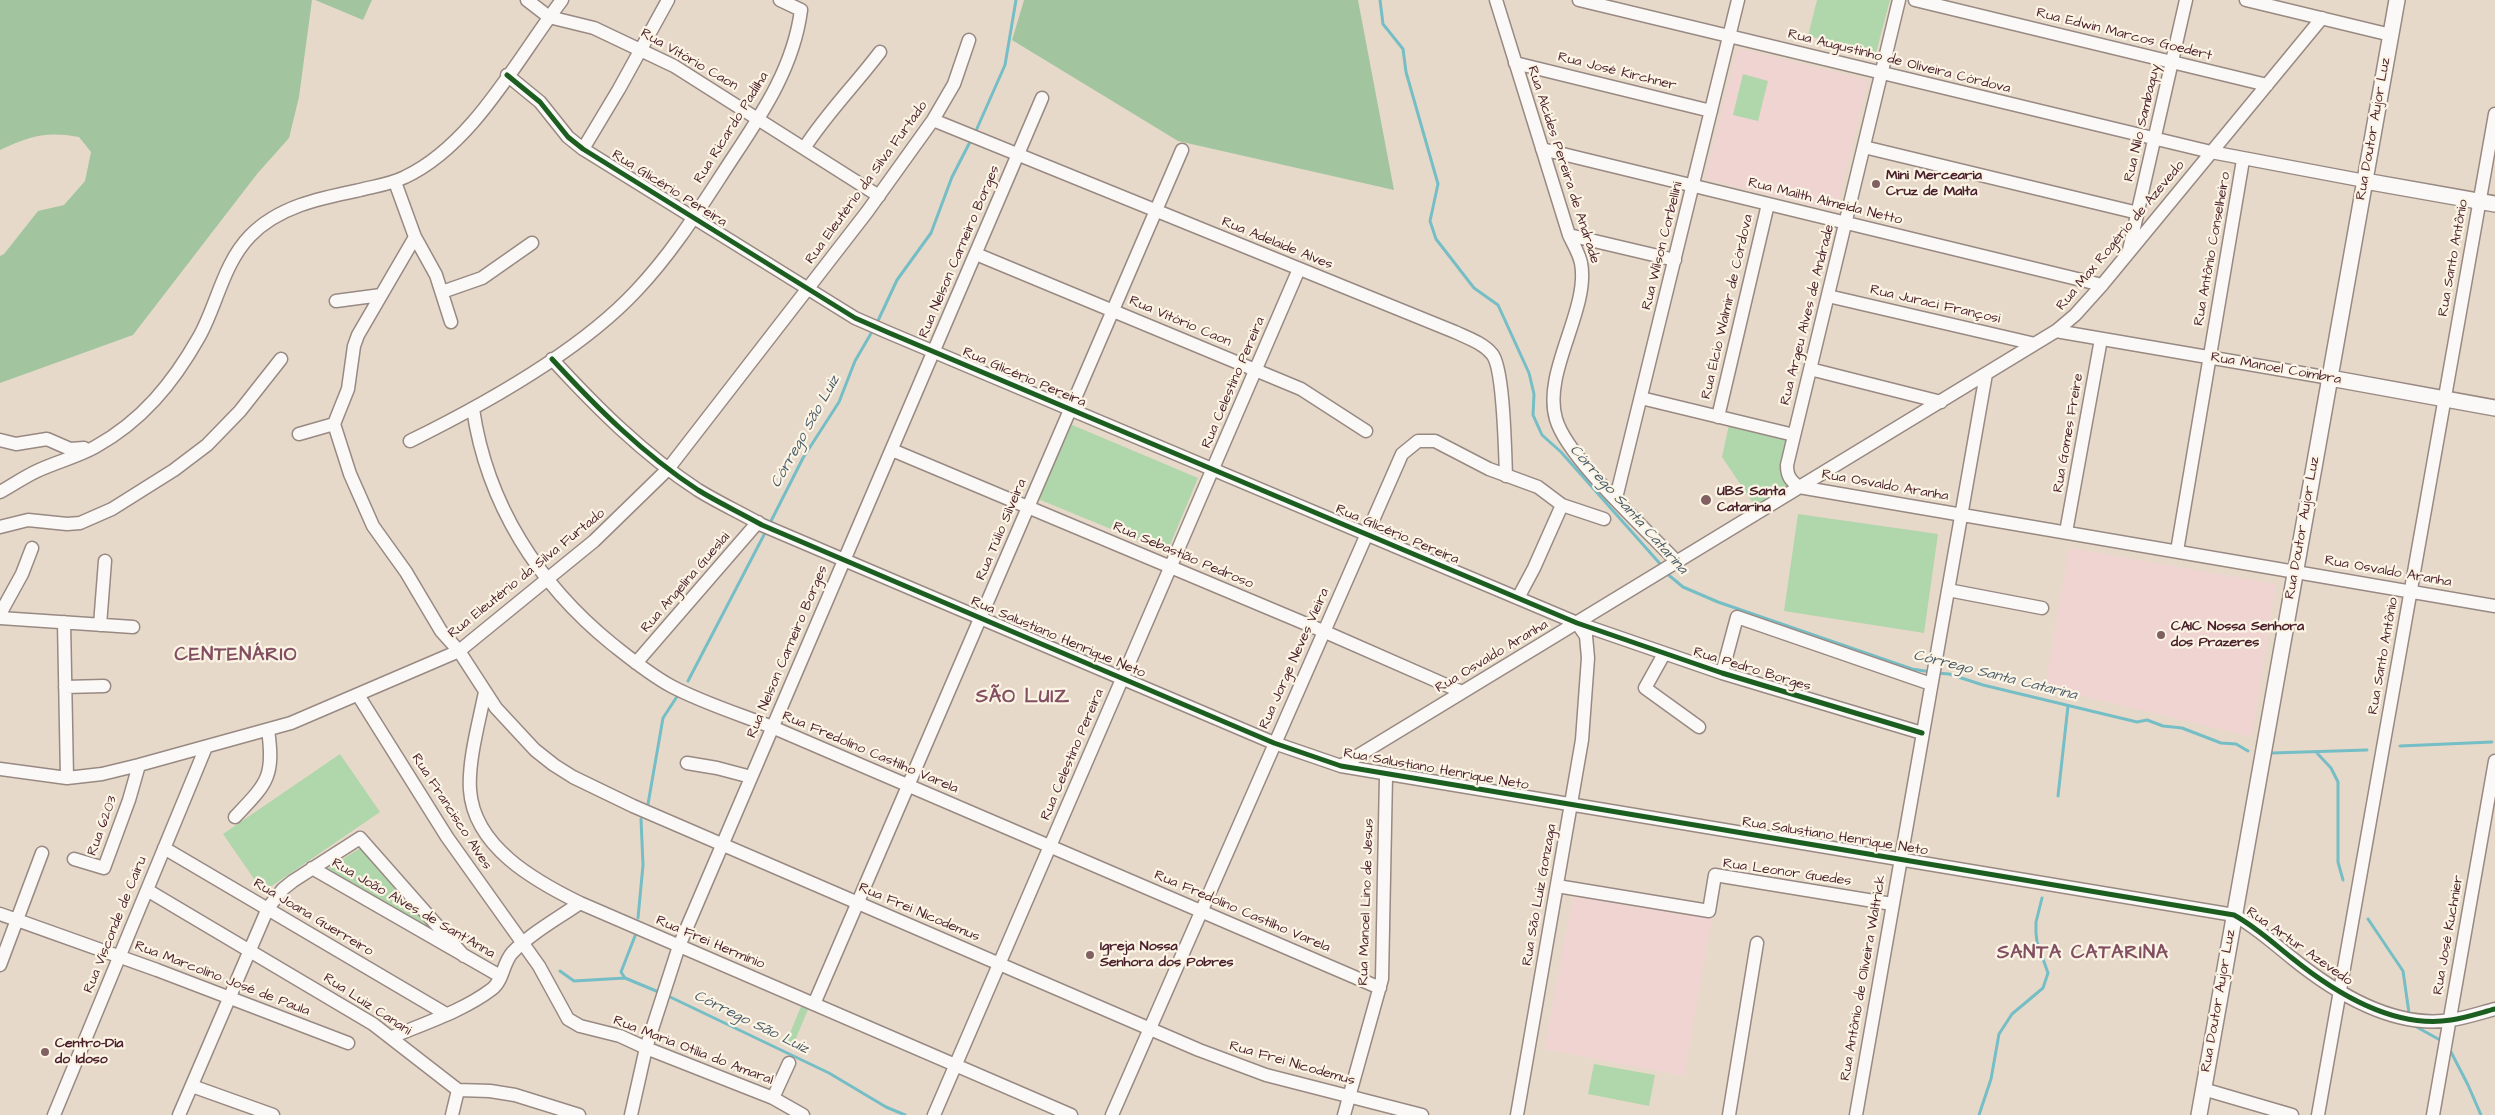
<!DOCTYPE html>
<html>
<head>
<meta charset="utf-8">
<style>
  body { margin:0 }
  canvas { display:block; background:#e7d9c9 }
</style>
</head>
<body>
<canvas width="2495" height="1115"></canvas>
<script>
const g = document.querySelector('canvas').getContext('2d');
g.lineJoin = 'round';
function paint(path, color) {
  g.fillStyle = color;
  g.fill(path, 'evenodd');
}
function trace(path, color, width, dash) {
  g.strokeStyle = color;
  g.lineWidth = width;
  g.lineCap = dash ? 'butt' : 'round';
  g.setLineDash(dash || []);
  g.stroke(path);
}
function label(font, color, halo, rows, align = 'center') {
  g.font = font + ' "Architects Daughter",sans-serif';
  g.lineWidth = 4.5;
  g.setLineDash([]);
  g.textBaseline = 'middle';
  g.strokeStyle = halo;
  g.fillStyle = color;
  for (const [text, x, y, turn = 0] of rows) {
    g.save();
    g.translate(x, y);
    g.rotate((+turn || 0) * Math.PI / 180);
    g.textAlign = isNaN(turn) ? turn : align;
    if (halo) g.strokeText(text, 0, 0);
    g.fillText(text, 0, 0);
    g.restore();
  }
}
paint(new Path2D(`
  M 1737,48 L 1868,80 L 1836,211 L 1705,179 Z
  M 2069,548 L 2276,584 L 2252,737 L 2045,687 Z
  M 1573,896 L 1712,917 L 1684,1076 L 1544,1049 Z`), '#efd4d2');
paint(new Path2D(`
  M 1817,0 L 1890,0 L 1876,53 L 1808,36 Z
  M 1743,74 L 1768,81 L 1758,121 L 1733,115 Z
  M 1730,420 L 1794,435 L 1787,465 L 1799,487 L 1759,512 L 1722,457 Z
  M 1070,424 L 1198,478 L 1167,552 L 1038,499 Z
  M 1798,514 L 1938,534 L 1924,633 L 1784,611 Z
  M 340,754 L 380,812 L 263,892 L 223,834 Z
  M 362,847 L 430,926 L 428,928 L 325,870 Z
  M 802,1004 L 809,1007 L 792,1048 L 785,1045 Z
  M 1594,1064 L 1655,1075 L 1649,1106 L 1588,1094 Z`), '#b0d6ab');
paint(new Path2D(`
  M 0,0 L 312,0 L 299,97 L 289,138 L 257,174 L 133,335 L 0,383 L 0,256 L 4,254 L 38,211 L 64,205 L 85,181 L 91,152 L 79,137 C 46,131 30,136 0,150 Z
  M 315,0 L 372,0 L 363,20 Z
  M 1024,0 L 1358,0 L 1394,190 L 1178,141 L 1012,40 Z`), '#a2c59f');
trace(new Path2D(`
  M 1380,0 L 1383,24 L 1403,49 L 1406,72 L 1438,184 L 1430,221 L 1436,239 L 1474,288 L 1498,305 L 1529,373 L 1534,394 L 1533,415 L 1542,435 L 1561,452 L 1662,566
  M 975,133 L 1005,65 L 1016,0
  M 876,325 L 897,280 L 931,233 L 952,177 L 972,138
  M 769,525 L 803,458 L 839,402 L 855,361 L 873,330
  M 1665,572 L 1683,587 L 1718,602 L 1912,669 L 1931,672
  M 1937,673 L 1949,674 L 1983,685 L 2137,722 L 2147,720 L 2163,726 L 2182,728 L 2221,743 L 2236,744 L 2248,751
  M 688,681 L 766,531
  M 2400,746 L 2492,742
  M 2316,752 L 2331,768 L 2338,782 L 2338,862 L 2343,880
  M 2272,753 L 2367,750
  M 2058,796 L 2068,706
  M 648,804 L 663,718 L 678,695
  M 638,918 L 643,865 L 641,819
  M 2368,919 L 2403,971 L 2409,1013
  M 635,936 L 621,972 L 625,978 L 661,993
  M 560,971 L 574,981 L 625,978
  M 666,995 L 829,1073 L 886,1107 L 905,1115
  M 2413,1025 L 2440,1040
  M 2451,1052 L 2468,1085 L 2481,1115
  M 1979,1115 L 1991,1079 L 1999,1034 L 2012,1014 L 2043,988 L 2048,973 L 2037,942 L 2036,933 L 2036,922 L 2042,898`), '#76bec6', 3);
const minor = new Path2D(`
  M 527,0 L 549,17 L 594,28 L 674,66 L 879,196
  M 1496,0 L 1569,235 C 1573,244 1579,253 1581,263 C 1590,309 1542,372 1556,419 C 1567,458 1647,530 1678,563
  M 1579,0 L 2211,152 L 2365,181
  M 1899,0 L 1787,465 C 1787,476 1790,480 1799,487 L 2495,606
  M 1915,0 L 2267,85
  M 2246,0 L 2391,35
  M 1515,63 L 1711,111
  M 507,75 L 540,102 L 568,137 L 583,149 L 855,318 L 887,332 L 1577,623 L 1722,673 L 1922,733
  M 933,120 L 1455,332 C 1468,338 1483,343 1492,354 C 1504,368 1505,453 1506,476
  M 805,147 C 827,113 855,85 880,52
  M 1864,147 L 2138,213
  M 583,149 L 619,89 L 668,0
  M 1542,149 L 2102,285
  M 395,182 L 415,237 L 436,275 L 451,322
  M 1569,235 L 1675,260
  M 415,237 L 358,335 L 354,346 L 348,389 L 334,424 L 350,474 L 373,526 L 406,572 L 441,631 L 459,651 L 496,708 L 535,750 L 554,765 L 573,777 L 633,806 L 1199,1050 L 1266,1075 L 1422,1115
  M 2129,250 L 2186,0
  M 976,254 L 1301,389 L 1366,431
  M 442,292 L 482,278 L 532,243
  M 1828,296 L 2035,344
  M 336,301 L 381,295
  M 2056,331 L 2330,378
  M 552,359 C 596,407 643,454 698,490 C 719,503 741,513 762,525 L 1274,743 L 1341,766 L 2234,915 C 2256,927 2273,943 2292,958 C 2334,992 2394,1029 2451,1020 C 2465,1018 2480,1013 2495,1009
  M 1810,369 L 1941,402
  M 1641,398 L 1794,435
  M 473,409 C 487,504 538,584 612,644 C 631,659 649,674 671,686 C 703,703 739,714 772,727 L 1380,988
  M 1718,417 L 1768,204
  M 299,434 L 334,424
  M 0,440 L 16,444 L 47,439 L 70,449 L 84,448
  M 410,441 C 483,405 580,351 636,291 C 675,250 703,203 734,156 C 764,111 794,65 801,10 L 780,0
  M 892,450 L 1323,631 L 1462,692
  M 0,492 C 13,485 24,477 37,471 C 56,462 77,457 95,447 C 142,421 173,383 199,337 C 217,305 223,264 250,236 C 279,206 321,198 360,190 C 376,186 391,184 405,177 C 473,145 517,59 562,0
  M 1616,498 L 1738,0
  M 0,527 L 28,520 L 67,524 L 80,523 L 112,509 L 174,470 L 207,445 L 240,411 L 281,359
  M 2066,532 L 2101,339
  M 2177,551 L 2243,160
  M 1948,590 L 2042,608
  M 1518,598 L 1534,568 L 1562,505
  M 0,614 L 22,574 L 32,548
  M 0,618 L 133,627
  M 64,622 L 67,778
  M 100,625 L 105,561
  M 1664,654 L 1645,688 L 1699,727
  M 636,663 L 758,522
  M 1722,673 L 1737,617 L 1931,684
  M 65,687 L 104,686
  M 485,692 C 479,722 468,761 470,790 C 474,847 535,881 580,903 L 1071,1115
  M 358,695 L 447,837 L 539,966 L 568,1019 L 580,1026 L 620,1036 L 646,1048 L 773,1098 L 803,1115
  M 687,763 L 717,768 L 751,777
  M 1341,766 L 2056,331 L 2075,315 L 2102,285 L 2322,18
  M 0,769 L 67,778 L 102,774 L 139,765 L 291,723 L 459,651 L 594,541 L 668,469 L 867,212 L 933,120 L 954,84 L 969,40
  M 235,817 C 266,784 275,778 268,730
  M 164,848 L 446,1014
  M 74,859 L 104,868 L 129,800 L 139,765
  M 312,868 L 500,976
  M 1557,886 L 1709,911 L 1715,875 L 1892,904
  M 147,890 L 373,1024 L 458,1090 L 490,1091 L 515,1095 L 579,1115
  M 0,914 L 157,970 L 348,1043
  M 0,965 L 42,853
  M 814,1004 L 1182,150
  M 392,1037 C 425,1023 463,1011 492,989 C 503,981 503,963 512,953 C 531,933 557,919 580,903
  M 192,1086 L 273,1115
  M 2203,1089 L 2292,1115
  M 773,1098 L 789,1063
  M 54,1115 L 206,747
  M 179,1115 L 268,908 L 283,889 L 293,881 L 360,838 L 464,956
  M 452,1115 L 458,1090
  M 631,1115 L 646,1048 L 679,946 L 1042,98
  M 934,1115 L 1299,269
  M 1112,1115 L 1402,454 L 1418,441 L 1435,441 L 1489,469 L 1538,487 L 1562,505 L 1604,519
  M 1344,1115 L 1382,979 L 1386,775
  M 1517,1115 L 1582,740 L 1588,658 L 1586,636 L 1577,623
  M 1729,1115 L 1757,943
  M 1856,1115 L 1986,374
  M 2318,1115 L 2495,114
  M 2433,1115 L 2495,761`);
const tertiary = new Path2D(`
  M 2365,181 L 2495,204
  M 2330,378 L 2495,408
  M 2199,1115 L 2397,0`);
trace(minor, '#988983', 15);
trace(tertiary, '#988983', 18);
trace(minor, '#fbf9f7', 12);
trace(tertiary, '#fbf9f7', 15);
trace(new Path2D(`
  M 507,75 L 540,102 L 568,137 L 583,149 L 855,318 L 887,332 L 1577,623 L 1722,673 L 1922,733
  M 552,359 C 596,407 643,454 698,490 C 719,503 741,513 762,525 L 1274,743 L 1341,766 L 2234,915 C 2256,927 2273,943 2292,958 C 2334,992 2394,1029 2451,1020 C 2465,1018 2480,1013 2495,1009`), '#1b5e20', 5);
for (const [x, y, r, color] of [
  [1876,184,5,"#816062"],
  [1706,500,6,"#816062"],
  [2161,635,5,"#816062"],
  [1090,955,5,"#816062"],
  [45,1052,5,"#816062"]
]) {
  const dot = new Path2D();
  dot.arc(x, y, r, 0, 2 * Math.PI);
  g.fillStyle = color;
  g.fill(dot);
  trace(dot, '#fcf5e5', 2);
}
label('14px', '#4a1f2b', '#fcf5e5', [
  ["Rua Edwin Marcos Goedert",2124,35,14],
  ["Rua Vitório Caon",689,60,30],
  ["Rua Augustinho de Oliveira Córdova",1899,62,14],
  ["Rua José Kirchner",1617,72,14],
  ["Rua Nilo Sambaquy",2143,123,-77],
  ["Rua Ricardo Padilha",732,128,-58],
  ["Rua Doutor Aujor Luz",2374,129,-80],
  ["Rua Alcides Pereira de Andrade",1563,165,72],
  ["Rua Eleutério da Silva Furtado",867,183,-54],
  ["Rua Glicério Pereira",669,189,32],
  ["Rua Mailth Almeida Netto",1825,202,14],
  ["Rua Max Rogério de Azevedo",2121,236,-50],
  ["Rua Adelaide Alves",1277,244,22],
  ["Rua Wilson Corbellini",1663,246,-76],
  ["Rua Antônio Conselheiro",2213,249,-80],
  ["Rua Nelson Carneiro Borges",960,252,-67],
  ["Rua Santo Antônio",2454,258,-80],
  ["Rua Juraci Françosi",1935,305,13],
  ["Rua Élcio Walmir de Córdova",1728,307,-77],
  ["Rua Argeu Alves de Andrade",1808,315,-76],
  ["Rua Vitório Caon",1180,322,23],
  ["Rua Manoel Coimbra",2276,369,10],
  ["Rua Glicério Pereira",1024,378,23],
  ["Rua Celestino Pereira",1234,383,-67],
  ["Rua Gomes Freire",2069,433,-80],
  ["Rua Osvaldo Aranha",1885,486,10],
  ["Rua Doutor Aujor Luz",2303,528,-80],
  ["Rua Túlio Silveira",1002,530,-67],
  ["Rua Glicério Pereira",1397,535,23],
  ["Rua Sebastião Pedroso",1183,556,23],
  ["Rua Osvaldo Aranha",2388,572,10],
  ["Rua Eleutério da Silva Furtado",527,574,-39],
  ["Rua Angelina Gueslai",686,583,-49],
  ["Rua Salustiano Henrique Neto",1058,638,23],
  ["Rua Nelson Carneiro Borges",788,652,-67],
  ["Rua Santo Antônio",2384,656,-80],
  ["Rua Osvaldo Aranha",1492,657,-31],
  ["Rua Jorge Neves Vieira",1295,659,-66],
  ["Rua Pedro Borges",1752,670,17],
  ["Rua Fredolino Castilho Varela",870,753,23],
  ["Rua Celestino Pereira",1073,755,-67],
  ["Rua Salustiano Henrique Neto",1436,770,10],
  ["Rua Francisco Alves",451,812,57],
  ["Rua 6203",103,826,-70],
  ["Rua Salustiano Henrique Neto",1835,837,9],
  ["Rua Leonor Guedes",1787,873,8],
  ["Rua São Luiz Gonzaga",1540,895,-80],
  ["Rua Manoel Lino de Jesus",1367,902,-88],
  ["Rua João Alves de Sant'Anna",413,909,30],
  ["Rua Fredolino Castilho Varela",1242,912,23],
  ["Rua Frei Nicodemus",919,913,23],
  ["Rua Joana Guerreiro",313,918,31],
  ["Rua Visconde de Cairu",116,925,-68],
  ["Rua José Kuchnier",2449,935,-80],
  ["Rua Frei Hermínio",710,943,23],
  ["Rua Artur Azevedo",2299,947,35],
  ["Rua Antônio de Oliveira Waltrick",1864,978,-80],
  ["Rua Marcolino José de Paula",222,979,21],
  ["Rua Doutor Aujor Luz",2219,1001,-80],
  ["Rua Luiz Canani",367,1005,33],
  ["Rua Maria Otília do Amaral",693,1051,21],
  ["Rua Frei Nicodemus",1292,1064,16]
]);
label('bold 14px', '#4a1f2b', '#fcf5e5', [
  ["Mini Mercearia",1886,176],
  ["Cruz de Malta",1886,192],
  ["UBS Santa",1717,492],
  ["Catarina",1717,508],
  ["CAIC Nossa Senhora",2171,627],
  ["dos Prazeres",2171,643],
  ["Igreja Nossa",1100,947],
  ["Senhora dos Pobres",1100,963],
  ["Centro-Dia",55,1044],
  ["do Idoso",55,1060]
], 'left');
label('italic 15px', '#485a68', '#fcf5e5', [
  ["Córrego São Luiz",806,432,-61],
  ["Córrego Santa Catarina",1628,510,48],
  ["Córrego Santa Catarina",1995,676,14],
  ["Córrego São Luiz",751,1023,26]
]);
g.letterSpacing = '1px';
label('bold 19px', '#824e62', '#fcf5e5', [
  ["CENTENÁRIO",236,656],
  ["SÃO LUIZ",1023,698],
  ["SANTA CATARINA",2083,954]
]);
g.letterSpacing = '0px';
</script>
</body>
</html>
